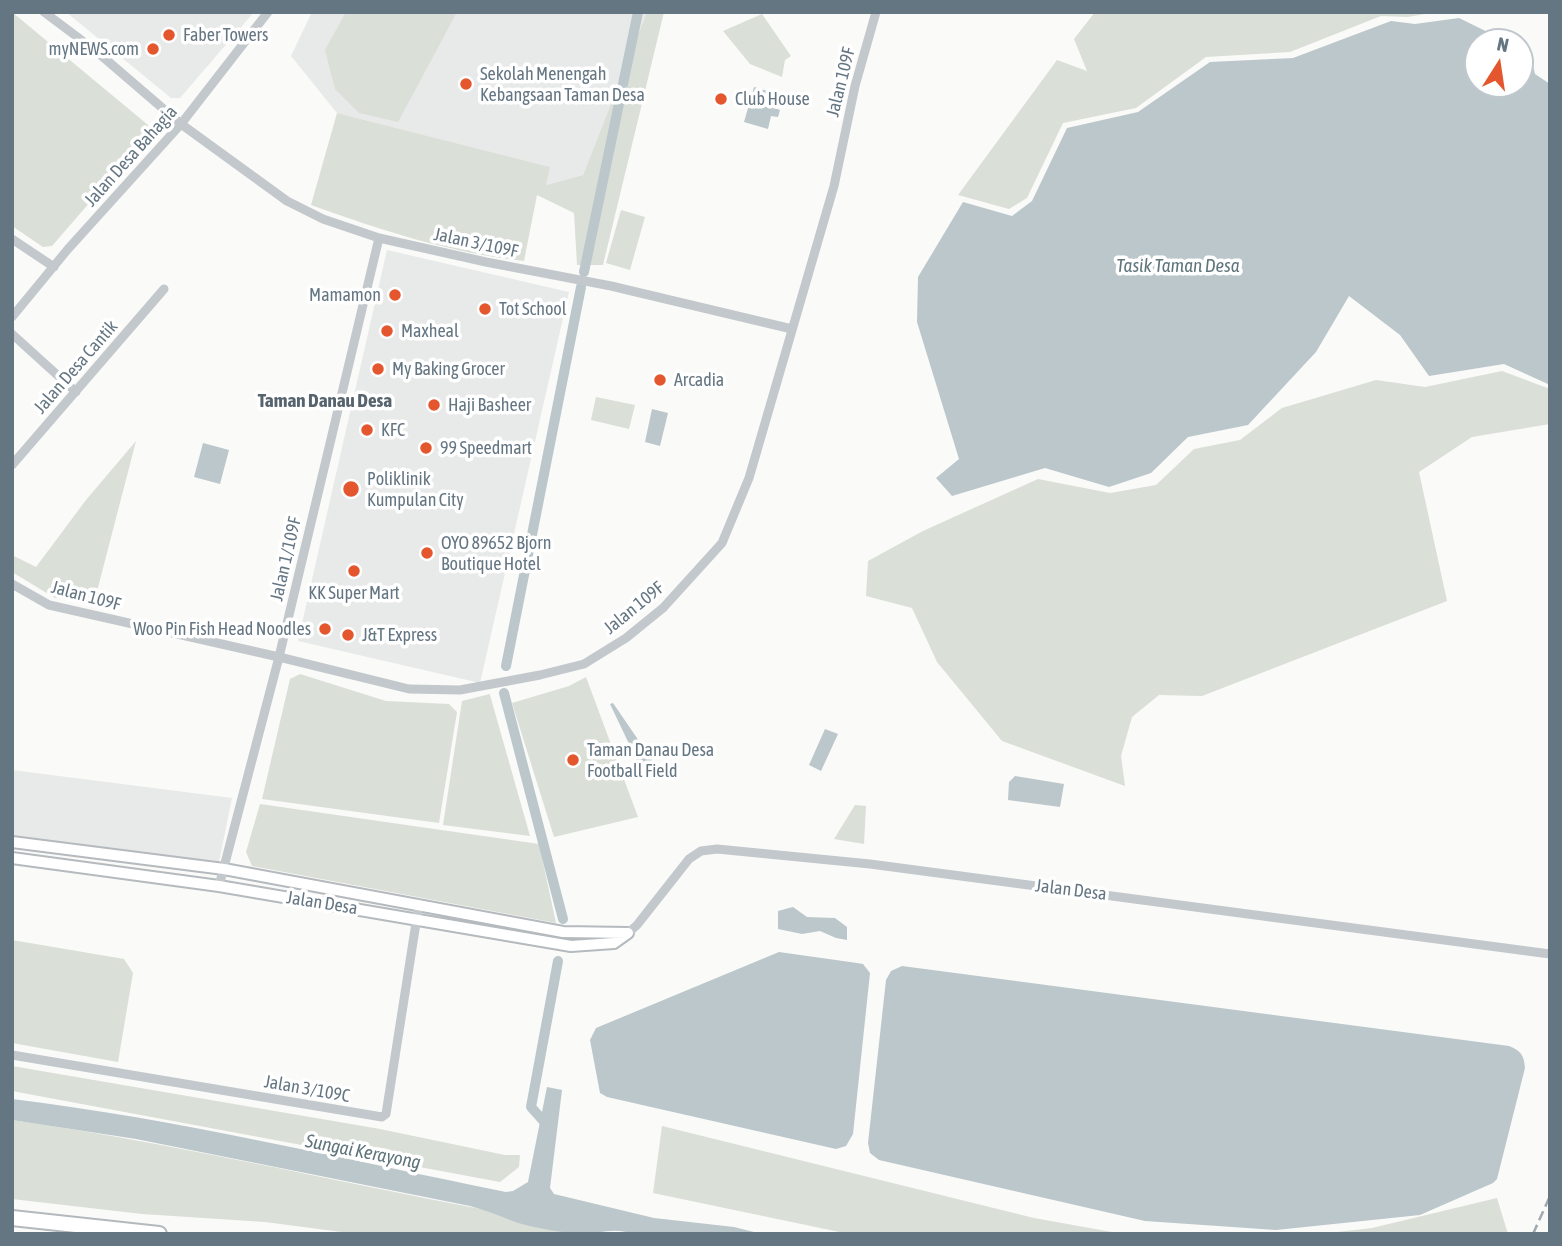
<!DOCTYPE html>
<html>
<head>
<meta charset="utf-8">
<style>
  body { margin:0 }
  #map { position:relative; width:1562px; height:1246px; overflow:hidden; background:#fafaf8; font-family:"Asap Condensed",sans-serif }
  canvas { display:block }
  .frame { position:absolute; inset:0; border:14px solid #657683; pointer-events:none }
  .north { position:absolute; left:1464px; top:28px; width:70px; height:70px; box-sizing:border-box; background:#fff; border:2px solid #c1c8cd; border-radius:50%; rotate:12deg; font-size:19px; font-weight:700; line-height:28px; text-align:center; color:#657683 }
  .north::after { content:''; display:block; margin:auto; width:24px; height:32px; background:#e4572e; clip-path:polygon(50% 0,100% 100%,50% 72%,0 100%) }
</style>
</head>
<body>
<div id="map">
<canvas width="1562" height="1246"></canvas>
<div class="frame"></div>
<div class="north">N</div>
</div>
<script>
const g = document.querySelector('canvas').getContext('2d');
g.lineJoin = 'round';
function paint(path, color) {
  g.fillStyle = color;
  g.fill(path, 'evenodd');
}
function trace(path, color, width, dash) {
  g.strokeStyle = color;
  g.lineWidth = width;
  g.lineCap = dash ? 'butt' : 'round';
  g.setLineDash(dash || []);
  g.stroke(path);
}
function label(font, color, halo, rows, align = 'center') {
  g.font = font + ' "Asap Condensed",sans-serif';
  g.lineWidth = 7;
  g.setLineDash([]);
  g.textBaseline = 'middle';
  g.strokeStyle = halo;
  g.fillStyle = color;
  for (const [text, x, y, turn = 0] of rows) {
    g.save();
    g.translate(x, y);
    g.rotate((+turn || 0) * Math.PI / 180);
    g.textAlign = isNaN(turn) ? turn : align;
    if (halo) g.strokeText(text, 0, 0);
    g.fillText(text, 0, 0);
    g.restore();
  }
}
paint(new Path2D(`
  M 66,12 L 254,12 L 180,98 L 171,98 Z
  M 310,12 L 647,12 L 583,175 L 546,185 L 549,167 L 337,113 L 291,56 L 311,14 Z
  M 387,250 L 569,292 L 480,683 L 298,641 Z
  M 12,770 L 232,798 L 219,862 L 12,836 Z`), '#e8e9e9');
paint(new Path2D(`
  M 12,12 L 148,125 L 149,134 L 52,246 L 43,247 L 12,226 Z
  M 346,12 L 457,12 L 398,122 L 359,113 L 335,89 L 325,50 Z
  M 647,12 L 664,12 L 603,265 L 577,265 L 574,213 L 537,195 L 524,261 C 450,253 381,230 311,205 L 337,113 L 550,167 L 546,185 L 583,175 Z
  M 1095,12 L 1436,12 L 1408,17 L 1381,16 L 1290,52 L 1206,57 L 1136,108 L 1063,123 L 1027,198 L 1009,209 L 958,195 L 1057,60 L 1087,71 L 1074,39 Z
  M 762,14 L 791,56 L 785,60 L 782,77 L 750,64 L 723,31 Z
  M 621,210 L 645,217 L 630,270 L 606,263 Z
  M 1502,371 L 1550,389 L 1550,424 L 1472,437 L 1419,472 L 1447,601 L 1202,696 L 1159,695 L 1132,717 L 1121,756 L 1125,786 L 1002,741 L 937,662 L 912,608 L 866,596 L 868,561 L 923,531 L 1038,479 L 1110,493 L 1156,485 L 1194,449 L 1240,440 L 1282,408 L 1376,380 L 1425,387 Z
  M 596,397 L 635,405 L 629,429 L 591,420 Z
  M 136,441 L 95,599 L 55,598 L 12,572 L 12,555 L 36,567 L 86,500 Z
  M 300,674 L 386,701 L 449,704 L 457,712 L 439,823 L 262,799 L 290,679 Z
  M 586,677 L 638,817 L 554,837 L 512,703 L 569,686 Z
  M 490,694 L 490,695 L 530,836 L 443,825 L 462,701 Z
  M 260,804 L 539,844 L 556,923 L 252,866 L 246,852 Z
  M 855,805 L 866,806 L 864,844 L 834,839 Z
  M 12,940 L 124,959 L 133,973 L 118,1062 L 12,1043 Z
  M 12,1066 L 380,1129 L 505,1155 L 520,1155 L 519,1167 L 500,1182 L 12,1091 Z
  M 12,1120 C 172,1143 328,1180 486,1210 L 512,1221 L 575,1234 L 357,1234 L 265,1222 L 142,1214 L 12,1199 Z
  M 662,1126 L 1034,1218 L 1123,1234 L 849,1234 L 653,1193 Z
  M 1497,1198 L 1508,1234 L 1320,1234 L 1372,1228 Z`), '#dadfd7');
paint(new Path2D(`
  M 1459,18 L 1508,42 L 1478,42 L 1478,84 L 1520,84 L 1520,48 L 1530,52 L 1535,74 L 1550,84 L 1550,385 L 1504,364 L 1429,376 L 1400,335 L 1349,296 L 1316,352 L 1248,425 L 1188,437 L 1151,473 L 1109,487 L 1045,468 L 952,496 L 936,478 L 959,459 L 917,322 L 918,277 L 963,202 L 1012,216 L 1032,201 L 1067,128 L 1138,112 L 1210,62 L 1293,58 L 1391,21 L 1415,24 Z
  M 754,87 L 778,94 L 774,108 L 780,110 L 778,117 L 771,116 L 768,129 L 744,122 Z
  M 652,409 L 668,413 L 660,446 L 645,442 Z
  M 203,443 L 229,450 L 220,484 L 194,477 Z
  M 613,703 L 652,760 L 642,771 L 610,704 Z
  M 825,729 L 838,734 L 821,771 L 809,765 Z
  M 1015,776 L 1064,784 L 1060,807 L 1008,800 L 1009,782 Z
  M 793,907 L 807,917 L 835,918 L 847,927 L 847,940 L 836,938 L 820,931 L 802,934 L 778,929 L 778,911 Z
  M 779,952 L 857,963 L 863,964 L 870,973 L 853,1134 L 846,1146 L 836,1149 L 607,1097 L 600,1093 L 590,1040 L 596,1028 Z
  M 902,966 L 1509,1046 C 1521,1051 1524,1055 1525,1068 L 1497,1179 L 1493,1183 L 1420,1215 L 1276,1230 L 1145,1221 L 879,1160 L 870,1153 L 868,1143 L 886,980 L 891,971 Z
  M 547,1087 L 562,1090 L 550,1188 L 554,1194 L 654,1218 L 734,1227 L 762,1234 L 632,1234 C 613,1226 594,1236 572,1233 C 553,1231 531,1227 512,1221 C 498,1215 485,1210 470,1206 L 136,1139 L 12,1120 L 12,1099 C 178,1119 342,1159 506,1192 L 513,1191 L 528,1182 Z`), '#bbc7cb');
trace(new Path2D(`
  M 584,272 L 638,12
  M 506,666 L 581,287
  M 504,693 L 563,919
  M 548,1126 L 531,1107 L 558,961`), '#bbc7cb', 10);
const major = new Path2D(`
  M 12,842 L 224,869 L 563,932 L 628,933
  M 12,858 L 219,886 L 571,946 L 614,943 L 628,933`);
const highway = new Path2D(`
  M 12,1218 L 159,1234`);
trace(major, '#b5babe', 14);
trace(highway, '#b4b9bd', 18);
trace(new Path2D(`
  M 44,12 L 96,51 L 181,124 L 287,201 L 323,219 L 379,238 L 486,262 L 611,286 L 792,329
  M 12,239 L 54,267
  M 12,317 L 68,249 L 181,124 L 268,12
  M 12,334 L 76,392
  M 340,399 L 361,404
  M 12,465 L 164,289
  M 12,584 L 49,605 L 279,657 L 409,689 L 460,690 L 540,675 L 584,664 L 626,638 L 663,608 L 722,543 L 749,478 L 834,186 L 855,86 L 876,12
  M 219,886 L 279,657 L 379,238
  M 628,933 L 637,925 L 689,859 L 701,851 L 717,849 L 870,864 L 1550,954
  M 12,1055 L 382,1117 L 386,1114 L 419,904`), '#c3c8cc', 9);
trace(major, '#fff', 10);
trace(highway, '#fff', 14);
trace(new Path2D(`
  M 1533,1234 L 1550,1196`), '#a2aab0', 2.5, [10, 5]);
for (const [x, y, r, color] of [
  [169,35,7,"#e4572e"],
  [153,49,7,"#e4572e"],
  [466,84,7,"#e4572e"],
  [721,99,7,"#e4572e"],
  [395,295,7,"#e4572e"],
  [485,309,7,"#e4572e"],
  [387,331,7,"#e4572e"],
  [378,369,7,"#e4572e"],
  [660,380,7,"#e4572e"],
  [434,405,7,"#e4572e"],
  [367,430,7,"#e4572e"],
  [426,448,7,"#e4572e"],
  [351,489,9,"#e4572e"],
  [427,553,7,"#e4572e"],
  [354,571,7,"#e4572e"],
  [325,629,7,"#e4572e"],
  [348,635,7,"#e4572e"],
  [573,760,7,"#e4572e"]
]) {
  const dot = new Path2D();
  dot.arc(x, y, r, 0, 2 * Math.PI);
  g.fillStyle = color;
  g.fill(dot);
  trace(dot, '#fff', 2.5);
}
label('18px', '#657683', '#fff', [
  ["Faber Towers",183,35],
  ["myNEWS.com",139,49,"right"],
  ["Sekolah Menengah",480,74],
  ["Kebangsaan Taman Desa",480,95],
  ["Club House",735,99],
  ["Mamamon",381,295,"right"],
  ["Tot School",499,309],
  ["Maxheal",401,331],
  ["My Baking Grocer",392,369],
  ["Arcadia",674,380],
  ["Haji Basheer",448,405],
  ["KFC",381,430],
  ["99 Speedmart",440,448],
  ["Poliklinik",367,479],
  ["Kumpulan City",367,500],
  ["OYO 89652 Bjorn",441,543],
  ["Boutique Hotel",441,564],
  ["KK Super Mart",354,593,"center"],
  ["Woo Pin Fish Head Noodles",311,629,"right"],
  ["J&T Express",362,635],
  ["Taman Danau Desa",587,750],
  ["Football Field",587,771]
], 'left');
label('18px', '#657683', '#fff', [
  ["Jalan 109F",841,82,-76],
  ["Jalan Desa Bahagia",131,156,-48],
  ["Jalan 3/109F",476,243,12],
  ["Jalan Desa Cantik",76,367,-49],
  ["Jalan 1/109F",286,559,-77],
  ["Jalan 109F",86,596,15],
  ["Jalan 109F",634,608,-39],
  ["Jalan Desa",1071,890,7],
  ["Jalan Desa",322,903,9],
  ["Jalan 3/109C",307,1089,10]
]);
label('italic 19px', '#60757c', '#fff', [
  ["Tasik Taman Desa",1178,266],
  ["Sungai Kerayong",363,1152,11]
]);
label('bold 19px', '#57646e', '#fff', [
  ["Taman Danau Desa",325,401]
]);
</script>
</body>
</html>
